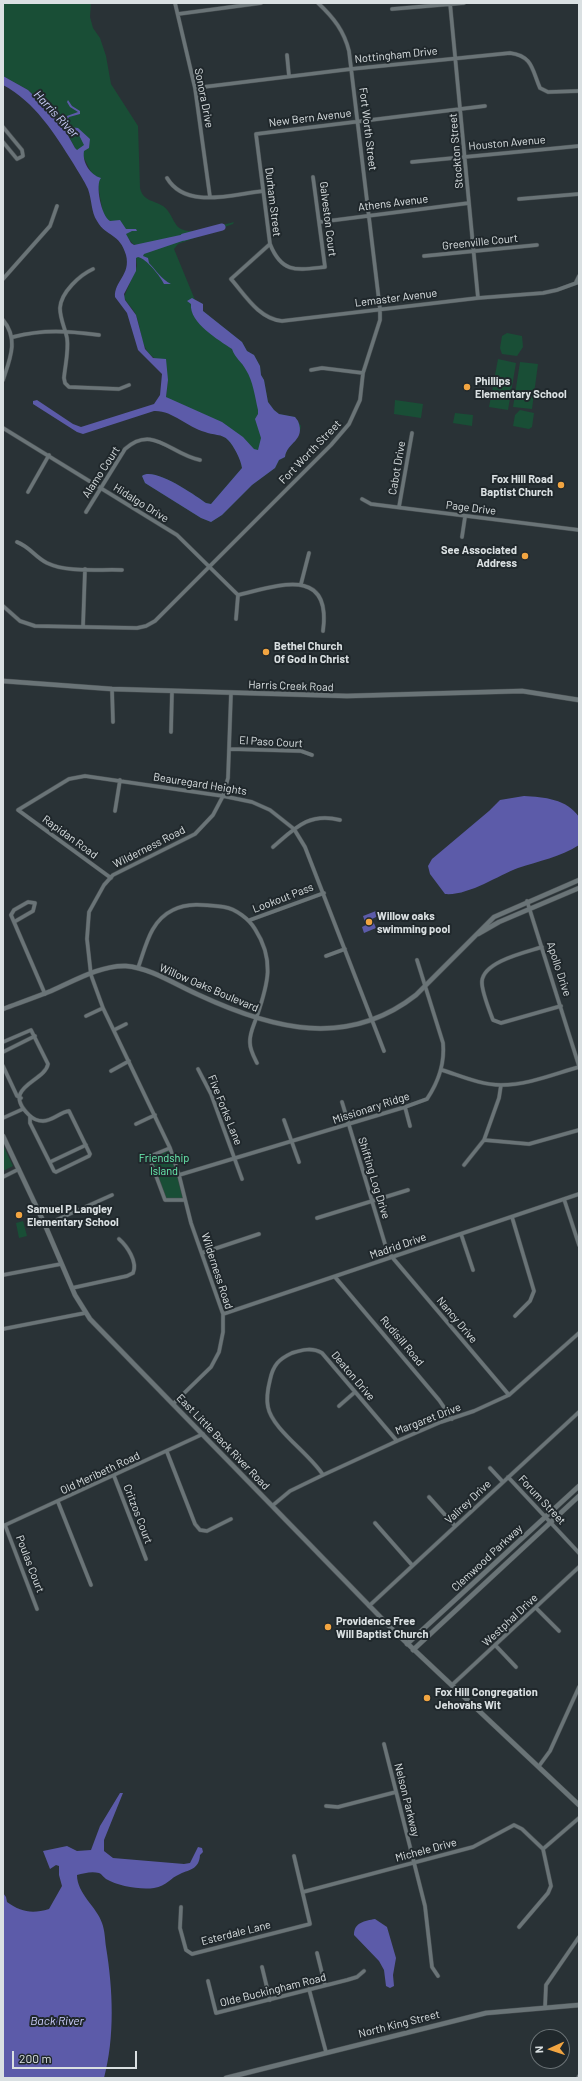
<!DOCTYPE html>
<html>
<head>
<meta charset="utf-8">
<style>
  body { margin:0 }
  #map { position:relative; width:582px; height:2081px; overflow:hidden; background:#293236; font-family:Barlow,sans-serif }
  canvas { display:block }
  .frame { position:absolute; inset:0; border:4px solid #dae0e2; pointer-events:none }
  .north { position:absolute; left:530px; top:2029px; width:40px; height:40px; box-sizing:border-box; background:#20282c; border:1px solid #6a7275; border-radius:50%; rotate:267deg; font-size:11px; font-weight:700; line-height:16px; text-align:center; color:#dae0e2 }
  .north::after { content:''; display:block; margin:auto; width:14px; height:18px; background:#f2a541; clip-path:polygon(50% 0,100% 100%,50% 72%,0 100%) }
  .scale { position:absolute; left:12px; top:2051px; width:125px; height:18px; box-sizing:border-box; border:2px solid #dae0e2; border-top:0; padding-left:5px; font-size:12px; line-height:14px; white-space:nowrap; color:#dae0e2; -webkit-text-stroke:3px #20282c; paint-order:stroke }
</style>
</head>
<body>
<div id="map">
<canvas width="582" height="2081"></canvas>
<div class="frame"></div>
<div class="north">N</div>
<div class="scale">200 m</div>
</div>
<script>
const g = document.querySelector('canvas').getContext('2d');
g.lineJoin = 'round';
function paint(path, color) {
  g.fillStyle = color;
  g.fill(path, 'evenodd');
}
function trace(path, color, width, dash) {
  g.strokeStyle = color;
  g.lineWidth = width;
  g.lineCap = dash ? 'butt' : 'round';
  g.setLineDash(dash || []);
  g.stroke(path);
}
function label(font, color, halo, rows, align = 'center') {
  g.font = font + ' Barlow,sans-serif';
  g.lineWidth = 4;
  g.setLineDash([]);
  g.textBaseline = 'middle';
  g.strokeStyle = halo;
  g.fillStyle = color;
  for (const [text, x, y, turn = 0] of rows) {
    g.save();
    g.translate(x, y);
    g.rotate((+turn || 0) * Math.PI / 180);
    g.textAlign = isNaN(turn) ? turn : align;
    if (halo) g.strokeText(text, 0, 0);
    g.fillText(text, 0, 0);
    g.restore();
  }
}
paint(new Path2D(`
  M 3,3 L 91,3 L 90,17 L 93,28 L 100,38 L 106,56 L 111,84 L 138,126 L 140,188 C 143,201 153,200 163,206 C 170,211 172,219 177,226 C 188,238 221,225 234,222 L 233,224 L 178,244 L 174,249 L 195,300 L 203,304 L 203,311 L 242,342 L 247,351 L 254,355 L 260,366 L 261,375 L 264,380 L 268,402 L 274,410 L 279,414 L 295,417 L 301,426 C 299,442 286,445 285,457 L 279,460 L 275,468 L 252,485 L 222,515 L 211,522 L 201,518 L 145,483 L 142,476 C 154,466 196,496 206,503 L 211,504 L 242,468 C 241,459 233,443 225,438 L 260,454 L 206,428 L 166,397 L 168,380 L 160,361 C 139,352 143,333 136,315 C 133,308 127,304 124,297 L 137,266 L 136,258 L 148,243 L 134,245 L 126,236 L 106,221 L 103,213 L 98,186 L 84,158 L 75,148 L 62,123 L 28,90 L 3,76 Z
  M 507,333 L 522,336 L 523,347 L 517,356 L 502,354 L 500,348 L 502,336 Z
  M 498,359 L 516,363 L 508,410 L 489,407 Z
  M 520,362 L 538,364 L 532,409 L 513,407 Z
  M 395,400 L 423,404 L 421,418 L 394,414 Z
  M 520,410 L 534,413 L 532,427 L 529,429 L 513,426 L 515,415 Z
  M 455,413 L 473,415 L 472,426 L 453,423 Z
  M 3,1145 L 13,1166 L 3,1171 Z
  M 170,1148 L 185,1200 L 165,1200 L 151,1161 L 153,1155 Z
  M 23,1221 L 27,1236 L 19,1238 L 16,1223 Z`), '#194e36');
paint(new Path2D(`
  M 3,76 L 28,90 L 61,123 L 67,116 L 78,112 L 70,107 L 67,102 L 68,100 L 72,106 L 80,111 L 80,114 L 69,117 L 65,123 L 69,127 L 78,128 L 90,139 L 89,148 L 84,151 C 82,162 90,175 101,178 C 95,184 101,216 110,221 L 120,220 L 126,229 L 136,229 L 137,231 L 132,231 L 126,234 L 131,243 L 134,245 L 185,234 L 191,234 L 194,237 L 144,254 L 143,256 L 148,258 L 149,263 C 156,270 161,279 171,284 L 164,284 C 161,277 146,258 138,257 L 136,258 L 136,271 L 124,294 L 125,300 L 136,315 L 145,349 L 153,358 L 166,359 L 168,380 L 166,397 L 222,422 L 243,437 L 254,449 L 258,450 L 261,438 L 255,419 L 258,414 L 258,410 C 255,397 253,381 246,370 C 242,362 235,358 232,349 C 219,340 189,323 191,304 L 187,301 L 192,298 L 203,304 L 203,311 L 242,342 L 247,351 L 254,355 L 260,366 L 261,375 L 264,380 L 268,402 L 274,410 L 279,414 L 295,417 L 298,421 C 306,441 287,442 285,457 L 279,460 L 275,468 L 252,485 L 222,515 L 211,522 L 201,518 L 145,483 L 142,476 C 154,466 196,496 206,503 L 211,504 L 242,468 C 241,460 234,446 228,440 C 223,434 212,435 205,432 C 187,427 172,410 154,411 L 83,434 L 77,432 L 33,404 L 33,401 L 37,400 L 73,424 L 81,427 L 154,404 L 160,395 L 162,374 L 138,350 L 127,313 L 115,297 C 114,281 131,275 126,255 C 120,233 106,237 97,221 C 91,212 92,200 88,189 C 84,180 78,172 73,163 C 54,133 35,102 3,85 ZM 66,128 L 78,133 L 84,145 L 77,150 L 75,148 L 65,130 Z
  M 524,796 C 544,797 567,799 579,817 L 579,845 C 560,857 539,861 518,868 C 497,876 468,896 445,894 L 430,874 L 428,866 L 432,859 L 489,811 L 500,800 Z
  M 376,911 L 378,916 L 372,919 L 376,928 L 364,933 L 362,927 L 366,925 L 363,916 Z
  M 120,1793 L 123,1793 L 104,1840 L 104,1851 L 113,1858 L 184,1864 L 190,1863 L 198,1847 L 202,1848 L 203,1852 L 200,1855 C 199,1869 191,1869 180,1874 C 170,1878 167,1886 154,1888 C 140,1890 118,1886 106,1879 C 103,1877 102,1874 99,1873 C 92,1871 84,1873 77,1875 C 77,1894 97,1907 102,1923 C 105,1931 105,1940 106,1947 C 113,1989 115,2037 104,2078 L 3,2078 L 3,1893 L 6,1897 L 7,1902 C 21,1912 32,1914 49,1909 L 62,1886 L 59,1875 L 59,1866 L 56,1865 L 50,1869 L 43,1851 L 67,1846 L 77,1851 L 91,1850 L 100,1826 Z
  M 375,1919 L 387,1927 L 396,1958 L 393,1975 L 394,1986 L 390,1988 L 386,1986 L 384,1970 L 379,1961 L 354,1935 C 354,1922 365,1921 375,1919 Z`), '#5c5ba9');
trace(new Path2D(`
  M 184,237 L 222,227`), '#5c5ba9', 7);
const street = new Path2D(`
  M 175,3 L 195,88 L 210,197
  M 450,3 L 478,298
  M 392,9 L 464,3
  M 178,14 L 261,3
  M 287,55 L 289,76
  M 195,88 L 351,69 L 510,53 C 533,56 532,70 540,88 L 548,92 L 579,91
  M 485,106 L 256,134 L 270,244 L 231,279 C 245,295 259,319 282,321 L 478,298 L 543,293 L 557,290 L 579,282
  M 3,127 L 22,150 L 23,156 L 17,159 L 3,142
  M 412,162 L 579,146
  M 167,178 C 186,210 233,194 263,191
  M 519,199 L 579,194
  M 320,222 L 469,203
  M 270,244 C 282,274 297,270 325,267 L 313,177
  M 424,256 L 537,245
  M 93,269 C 80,275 61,292 60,308 C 60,319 65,328 67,338 C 69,350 65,366 64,378 L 65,383 L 69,387 L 119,389 L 129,385
  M 3,279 L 50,226 L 57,206
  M 576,282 L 579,276
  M 3,320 C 19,339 10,359 3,380
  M 13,337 C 44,329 68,331 99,335
  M 311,370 L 322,368 L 363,373
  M 3,428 L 177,535 L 238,595 L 236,619
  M 28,492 L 49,455
  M 362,499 L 371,504 L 579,530
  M 399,507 L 412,433
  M 86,512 L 125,449 C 153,424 170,454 200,460
  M 462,537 L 465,517
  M 17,542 C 30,547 35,557 47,563 C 68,573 99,569 122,570
  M 301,584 L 309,553
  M 238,595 C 277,586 332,565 323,631
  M 3,606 L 20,621 L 35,626 L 137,628 L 146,626 L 155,621 L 331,445 L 349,424 L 360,400 L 363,373 L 380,320 L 380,309 L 349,51 C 344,31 334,18 318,3
  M 83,627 L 85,569
  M 112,689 L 113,722
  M 171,732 L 172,691
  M 230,749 L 301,751 L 312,755
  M 115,811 L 120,780
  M 273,847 C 295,828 309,812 340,820
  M 111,878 L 18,810 L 69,779 L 85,776 L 223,796 L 252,802 L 270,810 L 294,829 L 305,847 L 384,1051
  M 527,901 L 579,1066
  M 250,920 L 324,893
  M 14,922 L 33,911 L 35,903 L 28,902 L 14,910 L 11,915 L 14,922 L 45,994
  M 542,947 C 527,952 484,961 482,981 C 481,990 490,1012 493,1020 L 501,1023 L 561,1006
  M 326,956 L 345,949
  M 138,968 C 146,946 150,921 173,910 C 188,902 207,905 224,907 C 236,909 249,919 255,929 C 275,960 268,984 257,1016 C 254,1025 249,1034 250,1043 C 250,1050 254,1057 257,1063
  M 86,1016 L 103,1008
  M 114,1030 L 126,1024
  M 3,1042 L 31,1030 L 48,1064 C 45,1082 0,1087 29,1115 C 33,1119 38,1121 43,1121 C 53,1121 60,1112 69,1111 L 90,1154 L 89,1156 L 56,1172 L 54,1171 L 30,1123 L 30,1116
  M 3,1052 L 35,1036
  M 3,1066 L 17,1096 L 21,1098
  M 198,1069 L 211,1094 L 242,1179
  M 442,1070 C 461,1076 481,1085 501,1085 C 528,1085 554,1074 579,1067
  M 111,1071 L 129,1061
  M 342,1102 L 385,1244 L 392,1257 L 509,1395
  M 405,1107 L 410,1126
  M 3,1118 L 23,1109
  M 284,1120 L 299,1162
  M 136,1124 L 155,1115
  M 484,1140 L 529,1144 L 579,1130
  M 170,1148 L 153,1155 L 151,1161 L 152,1165 L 165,1200 L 185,1200
  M 50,1162 L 86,1145
  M 464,1165 L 484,1140 L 499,1098 L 501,1085
  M 179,1175 L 405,1107 L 427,1099 C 439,1081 445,1064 443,1043 L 417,960
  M 3,1177 L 19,1169
  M 564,1199 L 579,1245
  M 512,1217 L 534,1291 L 530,1301 L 515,1316
  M 317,1218 L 408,1190
  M 45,1225 L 112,1195
  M 461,1234 L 473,1270
  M 202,1253 L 259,1234
  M 3,1275 L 61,1264
  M 335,1277 L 439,1400 L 452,1419
  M 72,1288 L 127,1276 L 133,1273 C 138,1262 127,1246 119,1239
  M 223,1314 L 579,1194
  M 3,1329 L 85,1313
  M 174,1403 L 211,1367 L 219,1352 L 223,1332 L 223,1314 L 191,1223 L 179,1175 L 170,1148 L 103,1008 L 91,975 L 87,939 L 89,912 L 104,885 L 113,875 L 195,834 L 213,815 L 223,796 L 228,778 L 231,693
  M 339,1406 L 355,1392
  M 167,1452 L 195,1524 L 200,1530 L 207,1531 L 231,1519
  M 490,1468 L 503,1482
  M 323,1475 C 310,1454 272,1429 268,1407 C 266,1398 268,1388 270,1380 C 273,1365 279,1359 292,1353 C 302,1350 312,1347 322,1353 L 397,1441
  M 114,1476 L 146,1559
  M 508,1477 L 579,1553
  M 429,1497 L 455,1526
  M 58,1502 L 91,1585
  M 272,1506 L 290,1491 L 323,1475 L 397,1441 L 441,1422 L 474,1411 L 509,1395 L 579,1333
  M 375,1523 L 412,1565
  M 5,1525 L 37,1609
  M 3,1526 L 203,1434
  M 369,1606 L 579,1412
  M 536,1608 L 559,1631
  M 496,1646 L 516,1667
  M 452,1685 L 579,1567
  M 384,1744 L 425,1906 L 432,1967 L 438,1976
  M 539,1766 L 550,1751 L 579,1687
  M 326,1806 L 338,1807 L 396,1792
  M 303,1892 L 473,1847 L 514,1825 L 522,1829 L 543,1849
  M 181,1907 L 180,1928 L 186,1950 L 192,1954 L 310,1924 L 294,1856
  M 519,1927 L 548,1893 L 551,1886 L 543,1849 L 579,1818
  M 317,1953 L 325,1985
  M 262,1967 L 270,2000
  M 208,1981 L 216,2013 L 347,1980 L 357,1977 L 364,1971
  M 309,1989 L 326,2052
  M 545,2008 L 546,1985 L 579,1937
  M 578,2078 L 579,2076`);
const secondary = new Path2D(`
  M 3,681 L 112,689 L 347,696 L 522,691 L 579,700
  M 478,934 L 499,922 L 579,888
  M 3,1009 C 19,1003 36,997 51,991 C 74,981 101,965 126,966 C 151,968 176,985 199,995 C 272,1029 347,1049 416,995 L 494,917 L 579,880
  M 3,1136 L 45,1225 L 75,1295 L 90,1319 L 392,1629 L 579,1805
  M 407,1644 L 579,1486
  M 413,1650 L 579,1496
  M 226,2078 L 486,2013 L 579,2005`);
trace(street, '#464d50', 4.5);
trace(secondary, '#464d50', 5.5);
trace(street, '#6a7477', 3.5);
trace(secondary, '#6a7477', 4.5);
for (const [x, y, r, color] of [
  [467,387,4,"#f2a541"],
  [561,485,4,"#f2a541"],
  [525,556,4,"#f2a541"],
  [266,652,4,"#f2a541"],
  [369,922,4,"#f2a541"],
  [19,1215,4,"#f2a541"],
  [328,1627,4,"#f2a541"],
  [427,1698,4,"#f2a541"]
]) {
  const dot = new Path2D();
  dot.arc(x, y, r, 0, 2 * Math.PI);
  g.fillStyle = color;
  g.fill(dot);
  trace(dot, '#20282c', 1.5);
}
label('11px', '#dae0e2', '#20282c', [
  ["Nottingham Drive",396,55,-6],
  ["Sonora Drive",204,98,79],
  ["New Bern Avenue",310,118,-7],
  ["Fort Worth Street",368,129,83],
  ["Houston Avenue",507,143,-5],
  ["Stockton Street",456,151,-95],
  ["Durham Street",273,202,83],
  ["Athens Avenue",393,203,-7],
  ["Galveston Court",328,219,83],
  ["Greenville Court",480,242,-6],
  ["Lemaster Avenue",396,298,-7],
  ["Fort Worth Street",310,452,-46],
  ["Cabot Drive",397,468,-80],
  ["Alamo Court",101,472,-57],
  ["Hidalgo Drive",141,503,32],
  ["Page Drive",471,508,7],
  ["Harris Creek Road",291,686,2],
  ["El Paso Court",271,742,3],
  ["Beauregard Heights",200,784,9],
  ["Rapidan Road",70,837,36],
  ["Wilderness Road",149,847,-27],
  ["Lookout Pass",283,898,-21],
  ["Apollo Drive",559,969,72],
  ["Willow Oaks Boulevard",209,988,23],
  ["Missionary Ridge",371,1108,-18],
  ["Five Forks Lane",225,1110,68],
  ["Shifting Log Drive",374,1178,73],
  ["Madrid Drive",398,1246,-19],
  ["Wilderness Road",217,1271,72],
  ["Nancy Drive",457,1320,50],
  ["Rudisill Road",402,1341,50],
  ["Deaton Drive",353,1376,50],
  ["Margaret Drive",428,1419,-21],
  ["East Little Back River Road",223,1442,46],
  ["Old Meribeth Road",100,1473,-25],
  ["Forum Street",542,1500,47],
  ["Valirey Drive",468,1502,-43],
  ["Critzos Court",138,1514,69],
  ["Clemwood Parkway",487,1558,-43],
  ["Poulas Court",30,1564,69],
  ["Westphal Drive",510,1620,-43],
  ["Nelson Parkway",407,1800,76],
  ["Michele Drive",426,1850,-15],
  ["Esterdale Lane",236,1933,-14],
  ["Olde Buckingham Road",273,1990,-14],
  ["North King Street",399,2024,-14]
]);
label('bold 11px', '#dae0e2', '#20282c', [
  ["Phillips",475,381],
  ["Elementary School",475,394],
  ["Fox Hill Road",553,479,"right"],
  ["Baptist Church",553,492,"right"],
  ["See Associated",517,550,"right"],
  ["Address",517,563,"right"],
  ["Bethel Church",274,646],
  ["Of God In Christ",274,659],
  ["Willow oaks",377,916],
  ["swimming pool",377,929],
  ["Samuel P Langley",27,1209],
  ["Elementary School",27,1222],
  ["Providence Free",336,1621],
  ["Will Baptist Church",336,1634],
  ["Fox Hill Congregation",435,1692],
  ["Jehovahs Wit",435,1705]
], 'left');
label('11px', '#6bf4b4', '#20282c', [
  ["Friendship",164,1158],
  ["Island",164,1171]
]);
label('italic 12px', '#cacdf9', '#20282c', [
  ["Harris River",56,114,47],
  ["Back River",57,2021]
]);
</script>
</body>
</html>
